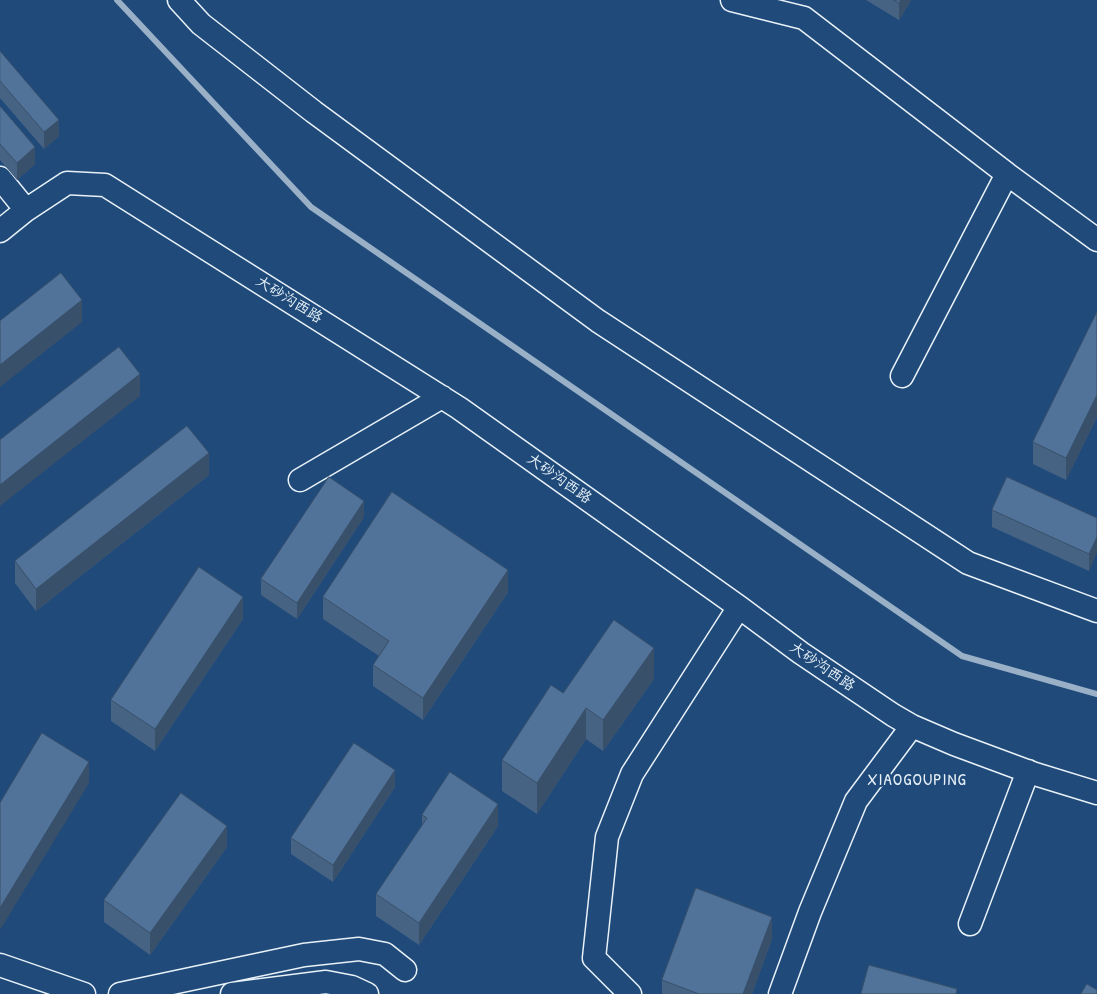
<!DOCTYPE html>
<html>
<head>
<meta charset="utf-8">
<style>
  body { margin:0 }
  canvas { display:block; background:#1f4a7a }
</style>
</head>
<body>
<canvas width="1097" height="994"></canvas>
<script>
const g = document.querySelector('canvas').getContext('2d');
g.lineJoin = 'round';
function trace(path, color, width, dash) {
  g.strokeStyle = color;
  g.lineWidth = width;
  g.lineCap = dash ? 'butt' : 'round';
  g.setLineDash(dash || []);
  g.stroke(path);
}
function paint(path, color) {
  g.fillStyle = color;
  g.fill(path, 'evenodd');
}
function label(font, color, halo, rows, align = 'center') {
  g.font = font + ' "Patrick Hand","LXGW WenKai TC",sans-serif';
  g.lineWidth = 4;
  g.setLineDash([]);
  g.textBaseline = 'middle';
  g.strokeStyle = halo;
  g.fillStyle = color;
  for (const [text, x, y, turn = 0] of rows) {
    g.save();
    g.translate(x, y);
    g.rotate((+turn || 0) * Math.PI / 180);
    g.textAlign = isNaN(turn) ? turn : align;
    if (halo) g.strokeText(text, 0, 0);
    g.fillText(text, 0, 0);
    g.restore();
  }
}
trace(new Path2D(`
  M 117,0 L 311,207 L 962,656 L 1097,694`), '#9ab0c7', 6);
const minor = new Path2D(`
  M 179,0 L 201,24 L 314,112 L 598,321 L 968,563 L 1097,611
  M 732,0 L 804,18 L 1007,174 L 1097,240
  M 0,178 L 26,210
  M 0,231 L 26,210 L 67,183 L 105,185 L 459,408 L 739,607 L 801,653 L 893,715 L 912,726 L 954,744 L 1035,774 L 1097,793
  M 902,376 L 1007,174
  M 300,480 L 442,397
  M 970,924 L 1028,771
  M 0,965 L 84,994
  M 120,994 L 304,955 L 359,949 L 385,954 L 405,970
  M 232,994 L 326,982 L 352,987 L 367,994
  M 630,994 L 594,958 L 607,837 L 632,774 L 739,607
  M 780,994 L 810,912 L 856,801 L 912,726`);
trace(minor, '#e8f1f8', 25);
trace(minor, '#1f4a7a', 22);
paint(new Path2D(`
  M 866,0 L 911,0 L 899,20 Z
  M 0,51 L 59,136 L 44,149 L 0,98 Z
  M 0,106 L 35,164 L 17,180 L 0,160 Z
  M 1097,312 L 1097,417 L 1066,480 L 1033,464 L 1033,442 Z
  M 209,475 L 36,611 L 15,583 L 15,561 Z
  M 992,510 L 1097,518 L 1089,571 L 992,527 Z
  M 364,517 L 297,619 L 261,595 L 261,579 Z
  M 508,592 L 423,720 L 373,686 L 373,665 L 379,656 L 323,619 L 323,597 Z
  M 243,619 L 155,751 L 111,721 L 111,700 Z
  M 654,679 L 603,751 L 586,739 L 537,814 L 502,791 L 502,760 L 563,693 Z
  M 395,787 L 333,882 L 291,854 L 291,838 Z
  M 422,815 L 498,826 L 419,945 L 376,916 L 376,894 L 422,825 Z
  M 227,847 L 150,955 L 104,922 L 104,900 Z
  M 772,939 L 752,994 L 662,994 L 662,980 Z`), '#466384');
paint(new Path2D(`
  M 901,0 L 911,0 L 899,20 L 899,3 Z
  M 59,120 L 59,136 L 44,149 L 44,132 Z
  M 35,147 L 35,164 L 17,180 L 17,163 Z
  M 82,300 L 82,322 L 0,387 L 0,365 Z
  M 140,374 L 140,396 L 0,506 L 0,485 Z
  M 1097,395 L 1097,417 L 1066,480 L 1066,458 Z
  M 209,453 L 209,475 L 36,611 L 36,589 Z
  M 364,501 L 364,517 L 297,619 L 297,603 Z
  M 1097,537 L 1097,553 L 1089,571 L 1089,554 Z
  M 508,570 L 508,592 L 423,720 L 423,698 Z
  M 243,597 L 243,619 L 155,751 L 155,729 Z
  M 654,648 L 654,679 L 603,751 L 603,720 Z
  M 586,708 L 586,739 L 537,814 L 537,783 Z
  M 89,762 L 89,783 L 0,930 L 0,908 Z
  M 395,770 L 395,787 L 333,882 L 333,865 Z
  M 498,804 L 498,826 L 419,945 L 419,923 Z
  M 227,826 L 227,847 L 150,955 L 150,933 Z
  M 772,917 L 772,939 L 752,994 L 743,994 Z`), '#39506b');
const building = new Path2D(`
  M 894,0 L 901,0 L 899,3 Z
  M 0,51 L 59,120 L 44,132 L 0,81 Z
  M 0,106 L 35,147 L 17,163 L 0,144 Z
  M 61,273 L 82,300 L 0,365 L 0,321 Z
  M 1097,312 L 1097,395 L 1066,458 L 1033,442 Z
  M 119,347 L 140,374 L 0,485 L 0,440 Z
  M 187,426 L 209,453 L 36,589 L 15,561 Z
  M 329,477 L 364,501 L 297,603 L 261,579 Z
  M 1007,477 L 1097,518 L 1097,537 L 1089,554 L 992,510 Z
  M 392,492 L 508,570 L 423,698 L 373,665 L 389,641 L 323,597 Z
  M 199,567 L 243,597 L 155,729 L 111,700 Z
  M 614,620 L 654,648 L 603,720 L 586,708 L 537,783 L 502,760 L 551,685 L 563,693 Z
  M 42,733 L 89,762 L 0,908 L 0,803 Z
  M 354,743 L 395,770 L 333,865 L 291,838 Z
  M 450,772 L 498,804 L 419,923 L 376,894 L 427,818 L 422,815 Z
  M 181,793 L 227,826 L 150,933 L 104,900 Z
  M 696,888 L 772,917 L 743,994 L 699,994 L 662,980 Z
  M 869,965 L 957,989 L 956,994 L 861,994 Z
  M 1087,984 L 1097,990 L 1097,994 L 1081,994 Z`);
paint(building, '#517399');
trace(building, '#39506b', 1);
label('15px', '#e8f1f8', '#1f4a7a', [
  ["大砂沟西路",289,300,32],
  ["大砂沟西路",559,479,35],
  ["大砂沟西路",822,667,34]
]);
g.letterSpacing = '1px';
label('17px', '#e8f1f8', '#1f4a7a', [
  ["XIAOGOUPING",917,780]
]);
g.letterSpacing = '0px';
</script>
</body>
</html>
